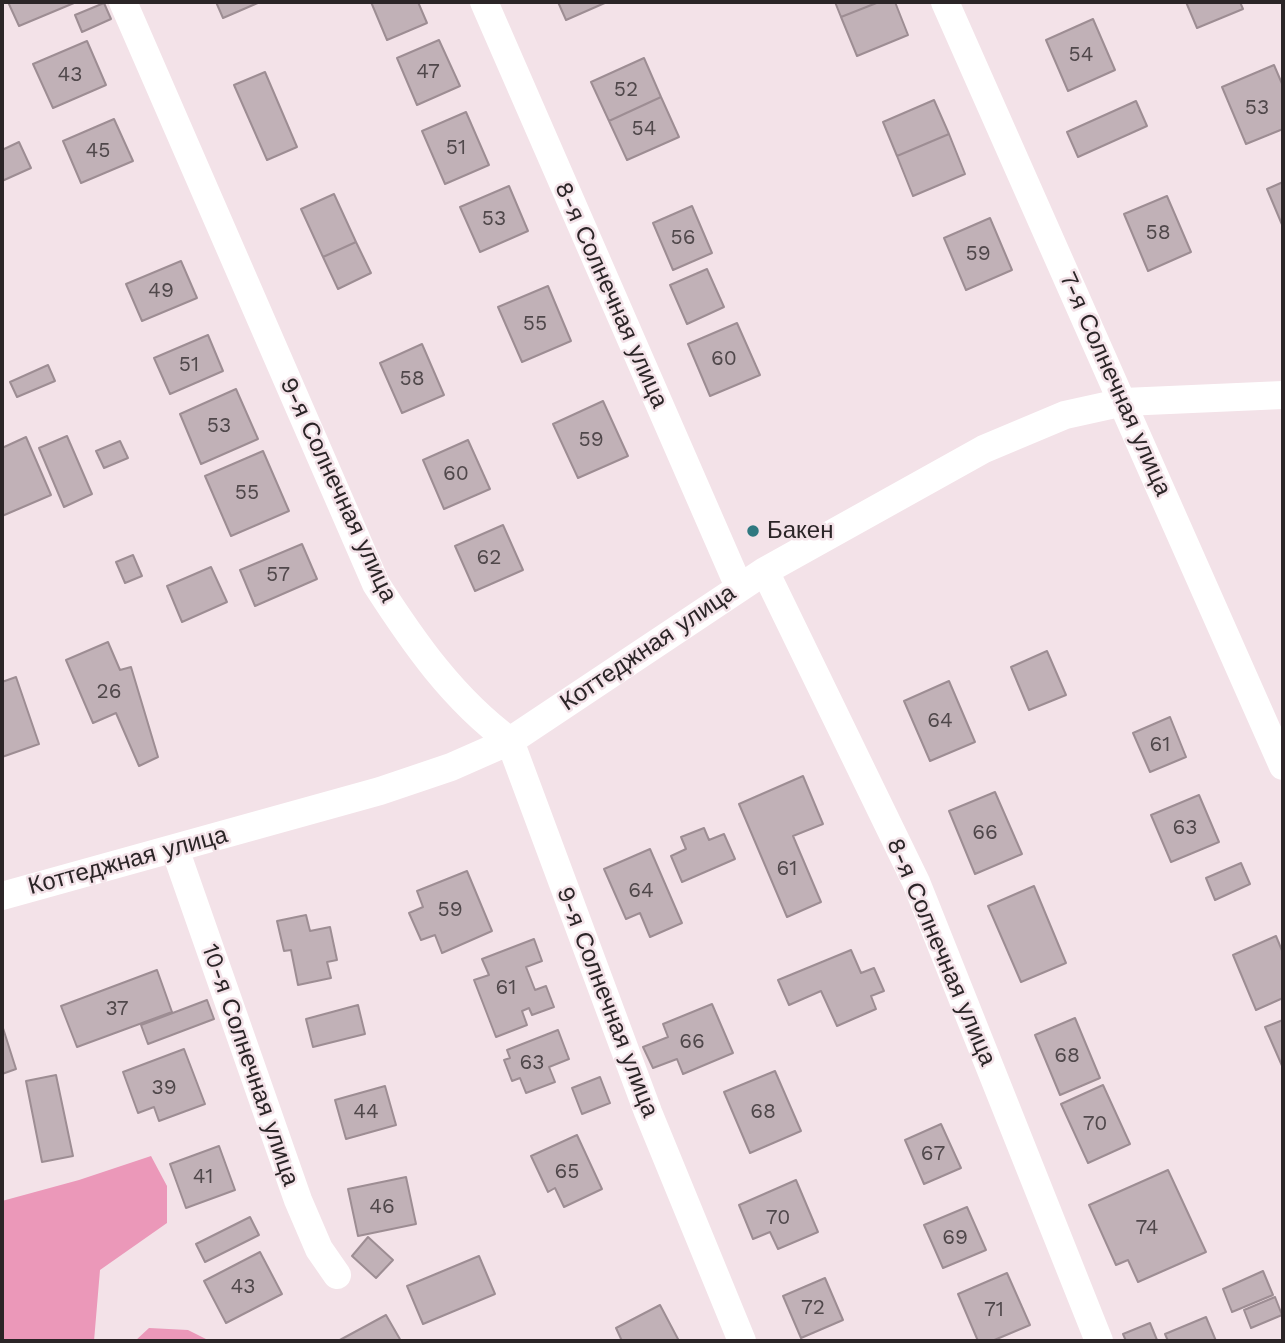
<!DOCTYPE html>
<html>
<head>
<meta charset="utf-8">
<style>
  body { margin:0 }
  #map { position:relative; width:1285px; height:1343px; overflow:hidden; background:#f3e2e8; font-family:"Work Sans",sans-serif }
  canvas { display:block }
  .frame { position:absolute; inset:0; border:4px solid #2b2527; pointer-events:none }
</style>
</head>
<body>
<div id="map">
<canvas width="1285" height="1343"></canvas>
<div class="frame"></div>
</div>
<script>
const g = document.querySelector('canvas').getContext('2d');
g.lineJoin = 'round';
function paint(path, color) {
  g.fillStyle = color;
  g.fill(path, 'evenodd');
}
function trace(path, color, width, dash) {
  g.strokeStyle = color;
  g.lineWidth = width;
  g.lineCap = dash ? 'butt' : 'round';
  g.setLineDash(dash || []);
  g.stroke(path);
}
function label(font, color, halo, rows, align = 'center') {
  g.font = font + ' "Work Sans",sans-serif';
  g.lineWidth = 5;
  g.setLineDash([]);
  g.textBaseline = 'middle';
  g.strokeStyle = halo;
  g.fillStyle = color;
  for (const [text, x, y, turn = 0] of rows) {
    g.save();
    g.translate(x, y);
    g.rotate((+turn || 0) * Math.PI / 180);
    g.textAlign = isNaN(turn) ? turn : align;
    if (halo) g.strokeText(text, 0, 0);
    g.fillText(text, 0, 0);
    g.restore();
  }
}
paint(new Path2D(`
  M 151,1156 L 167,1186 L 167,1223 L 100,1270 L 94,1341 L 2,1341 L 2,1201 L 79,1180 Z
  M 149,1328 L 188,1330 L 210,1341 L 135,1341 Z`), '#eb98b9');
const building = new Path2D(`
  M 8,2 L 73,2 L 74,3 L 19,26 Z
  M 216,2 L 260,2 L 223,18 Z
  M 371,2 L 418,2 L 427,23 L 387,40 Z
  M 558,2 L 607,2 L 566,20 Z
  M 835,2 L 879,2 L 841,17 Z
  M 879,2 L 895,2 L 908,35 L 857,56 L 841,17 Z
  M 1186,2 L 1240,2 L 1243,9 L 1197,28 Z
  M 104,3 L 111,19 L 82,32 L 75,15 Z
  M 1093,19 L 1115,70 L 1068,91 L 1046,40 Z
  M 439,40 L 460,86 L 417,105 L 397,58 Z
  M 87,41 L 106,85 L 53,108 L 33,64 Z
  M 644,58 L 661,97 L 609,121 L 591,82 Z
  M 1274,65 L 1283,86 L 1283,129 L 1246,144 L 1222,87 Z
  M 265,72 L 297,147 L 267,160 L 234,85 Z
  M 661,97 L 679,137 L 627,160 L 609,121 Z
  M 934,100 L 949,134 L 897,156 L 883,122 Z
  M 1136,101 L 1147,126 L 1078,157 L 1067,132 Z
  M 466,112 L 489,165 L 445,184 L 422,131 Z
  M 114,119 L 133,161 L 81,183 L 63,141 Z
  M 949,134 L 965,174 L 913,196 L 897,156 Z
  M 19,142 L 31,168 L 2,181 L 2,150 Z
  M 1283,182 L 1283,227 L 1267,189 Z
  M 509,186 L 528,231 L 480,252 L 460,207 Z
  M 334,194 L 356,242 L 323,257 L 301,209 Z
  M 1167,196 L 1191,252 L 1148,271 L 1124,214 Z
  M 692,206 L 712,253 L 673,270 L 653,223 Z
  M 990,218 L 1012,270 L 966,290 L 944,238 Z
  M 356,242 L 371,273 L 338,289 L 323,257 Z
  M 181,261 L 197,298 L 142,321 L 126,284 Z
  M 707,269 L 724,307 L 687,324 L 670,285 Z
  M 548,286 L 571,341 L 522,362 L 498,307 Z
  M 737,323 L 760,375 L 710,396 L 688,344 Z
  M 208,335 L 223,371 L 170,394 L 154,358 Z
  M 422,344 L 444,395 L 402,413 L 380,363 Z
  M 48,365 L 55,381 L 17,397 L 10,382 Z
  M 236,389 L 258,439 L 201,464 L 180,414 Z
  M 603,401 L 628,456 L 578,478 L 553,424 Z
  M 67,436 L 92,494 L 64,507 L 39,448 Z
  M 26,437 L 51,495 L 2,516 L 2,448 Z
  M 468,440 L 490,489 L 444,509 L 423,460 Z
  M 120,441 L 128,458 L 104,468 L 96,451 Z
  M 263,451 L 289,511 L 231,536 L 205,476 Z
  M 503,525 L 523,570 L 475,591 L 455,546 Z
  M 302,544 L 317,579 L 255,606 L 240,570 Z
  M 133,555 L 142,576 L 125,583 L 116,562 Z
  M 211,567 L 227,602 L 182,622 L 167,586 Z
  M 108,642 L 120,670 L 131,667 L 158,757 L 139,766 L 116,713 L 93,723 L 66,660 Z
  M 1047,651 L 1066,695 L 1029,710 L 1011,667 Z
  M 16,677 L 39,744 L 2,757 L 2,682 Z
  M 949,681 L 975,742 L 930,761 L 904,701 Z
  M 1170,717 L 1186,757 L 1150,772 L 1133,733 Z
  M 803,776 L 823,824 L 793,836 L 821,902 L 787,917 L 739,804 Z
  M 995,792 L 1022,854 L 975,874 L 949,811 Z
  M 1199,795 L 1219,842 L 1171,862 L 1151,815 Z
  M 704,828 L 709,840 L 724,834 L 735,859 L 682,882 L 671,856 L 686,849 L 681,837 Z
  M 650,849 L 682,923 L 650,937 L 640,913 L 626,919 L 604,869 Z
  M 1241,863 L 1250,884 L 1215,900 L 1206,878 Z
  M 467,871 L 492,931 L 442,953 L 435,935 L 421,940 L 409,913 L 423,907 L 417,891 Z
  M 1034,886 L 1066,963 L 1021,982 L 988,906 Z
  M 306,915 L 310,931 L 330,927 L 337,960 L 327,962 L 331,978 L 298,985 L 291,950 L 284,951 L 277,921 Z
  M 1276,936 L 1283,953 L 1283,998 L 1256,1010 L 1233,955 Z
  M 534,939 L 542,961 L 526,967 L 535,990 L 546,986 L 554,1007 L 532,1015 L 529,1008 L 522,1011 L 527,1025 L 496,1037 L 474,980 L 489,975 L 482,959 Z
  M 851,950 L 861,973 L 874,968 L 884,991 L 871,996 L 876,1009 L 837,1026 L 821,991 L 789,1005 L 778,980 Z
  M 157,970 L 172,1012 L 77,1047 L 61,1006 Z
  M 207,1000 L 214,1019 L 148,1044 L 141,1025 Z
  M 712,1004 L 733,1053 L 683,1074 L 677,1059 L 653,1068 L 643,1047 L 668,1037 L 663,1024 Z
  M 358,1005 L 365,1034 L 313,1047 L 306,1019 Z
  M 1075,1018 L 1100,1078 L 1060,1095 L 1035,1035 Z
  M 1283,1020 L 1283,1068 L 1265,1027 Z
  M 2,1025 L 16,1069 L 2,1074 Z
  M 558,1030 L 569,1059 L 549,1067 L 555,1082 L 526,1093 L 520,1078 L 512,1081 L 504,1060 L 510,1058 L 507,1050 Z
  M 184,1049 L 205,1104 L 159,1121 L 154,1107 L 138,1113 L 123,1072 Z
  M 775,1071 L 801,1131 L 750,1153 L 724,1092 Z
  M 56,1075 L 73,1156 L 42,1162 L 26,1081 Z
  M 600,1077 L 610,1103 L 582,1114 L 572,1088 Z
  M 1103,1085 L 1130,1144 L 1088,1163 L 1061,1104 Z
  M 385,1086 L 396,1125 L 346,1139 L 335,1100 Z
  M 941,1124 L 961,1168 L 924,1184 L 905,1140 Z
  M 577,1135 L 602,1189 L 564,1207 L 555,1188 L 548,1192 L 531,1156 Z
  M 219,1146 L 235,1190 L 186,1208 L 170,1164 Z
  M 1168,1170 L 1206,1252 L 1138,1282 L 1128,1260 L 1116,1265 L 1089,1205 Z
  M 406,1177 L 416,1224 L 358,1236 L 348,1189 Z
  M 796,1180 L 818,1232 L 778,1249 L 770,1232 L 753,1239 L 739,1205 Z
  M 967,1207 L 986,1250 L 943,1268 L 924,1225 Z
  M 250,1217 L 259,1235 L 205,1262 L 196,1244 Z
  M 368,1237 L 393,1260 L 376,1278 L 352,1256 Z
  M 260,1252 L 282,1294 L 226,1323 L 204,1281 Z
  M 479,1256 L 495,1294 L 423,1324 L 407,1286 Z
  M 1263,1271 L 1273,1295 L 1232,1312 L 1223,1289 Z
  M 1007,1273 L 1030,1325 L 992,1341 L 978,1341 L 958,1294 Z
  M 825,1278 L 843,1320 L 801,1338 L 783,1296 Z
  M 1275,1297 L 1282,1315 L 1251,1328 L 1244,1310 Z
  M 660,1305 L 679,1341 L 622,1341 L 616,1328 Z
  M 386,1315 L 401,1341 L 338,1341 Z
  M 1206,1317 L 1216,1341 L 1168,1341 L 1165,1334 Z
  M 1150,1323 L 1157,1340 L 1126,1341 L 1123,1334 Z`);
paint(building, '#c1b1b7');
trace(building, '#9d8d93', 2);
trace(new Path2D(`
  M 123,2 L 376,584 C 414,643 453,699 510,741 L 648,1112 L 742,1341
  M 484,2 L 739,587
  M 945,2 L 1283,766
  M 765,571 L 916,882 L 1099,1341
  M 175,849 L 298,1200 L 319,1249 L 337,1275
  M 2,896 L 380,791 L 451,767 L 510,741 L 765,571 L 984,449 L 1065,415 L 1124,402 L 1283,395`), '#fff', 28);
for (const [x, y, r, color] of [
  [753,531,7,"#2f7880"]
]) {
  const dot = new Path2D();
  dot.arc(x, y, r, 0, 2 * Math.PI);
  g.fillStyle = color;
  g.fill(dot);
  trace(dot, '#f3e2e8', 2.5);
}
label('21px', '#50484b', null, [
  ["54",1081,55],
  ["47",428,72],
  ["43",70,75],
  ["52",626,90],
  ["53",1257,108],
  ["54",644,129],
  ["51",456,148],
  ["45",98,151],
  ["53",494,219],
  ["58",1158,233],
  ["56",683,238],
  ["59",978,254],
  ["49",161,291],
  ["55",535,324],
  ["60",724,359],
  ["51",189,365],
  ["58",412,379],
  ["53",219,426],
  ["59",591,440],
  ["60",456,474],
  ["55",247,493],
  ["62",489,558],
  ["57",278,575],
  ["26",109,692],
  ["64",940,721],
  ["61",1160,745],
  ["63",1185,828],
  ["66",985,833],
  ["61",787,869],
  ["64",641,891],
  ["59",450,910],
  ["61",506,988],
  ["37",117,1009],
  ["66",692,1042],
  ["68",1067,1056],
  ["63",532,1063],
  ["39",164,1088],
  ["44",366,1112],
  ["68",763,1112],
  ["70",1095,1124],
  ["67",933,1154],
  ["65",567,1172],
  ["41",203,1177],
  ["46",382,1207],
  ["70",778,1218],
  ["74",1147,1228],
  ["69",955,1238],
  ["43",243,1287],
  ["72",813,1308],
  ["71",994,1310]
]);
label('24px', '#2b2527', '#f3e2e8', [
  ["8-я Солнечная улица",611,295,66],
  ["7-я Солнечная улица",1115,384,66],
  ["9-я Солнечная улица",338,490,65],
  ["Коттеджная улица",648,648,-34],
  ["Коттеджная улица",128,861,-15],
  ["8-я Солнечная улица",941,952,67],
  ["9-я Солнечная улица",607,1002,69],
  ["10-я Солнечная улица",250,1065,71]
]);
label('24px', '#2b2527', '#f3e2e8', [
  ["Бакен",767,531]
], 'left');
</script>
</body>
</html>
